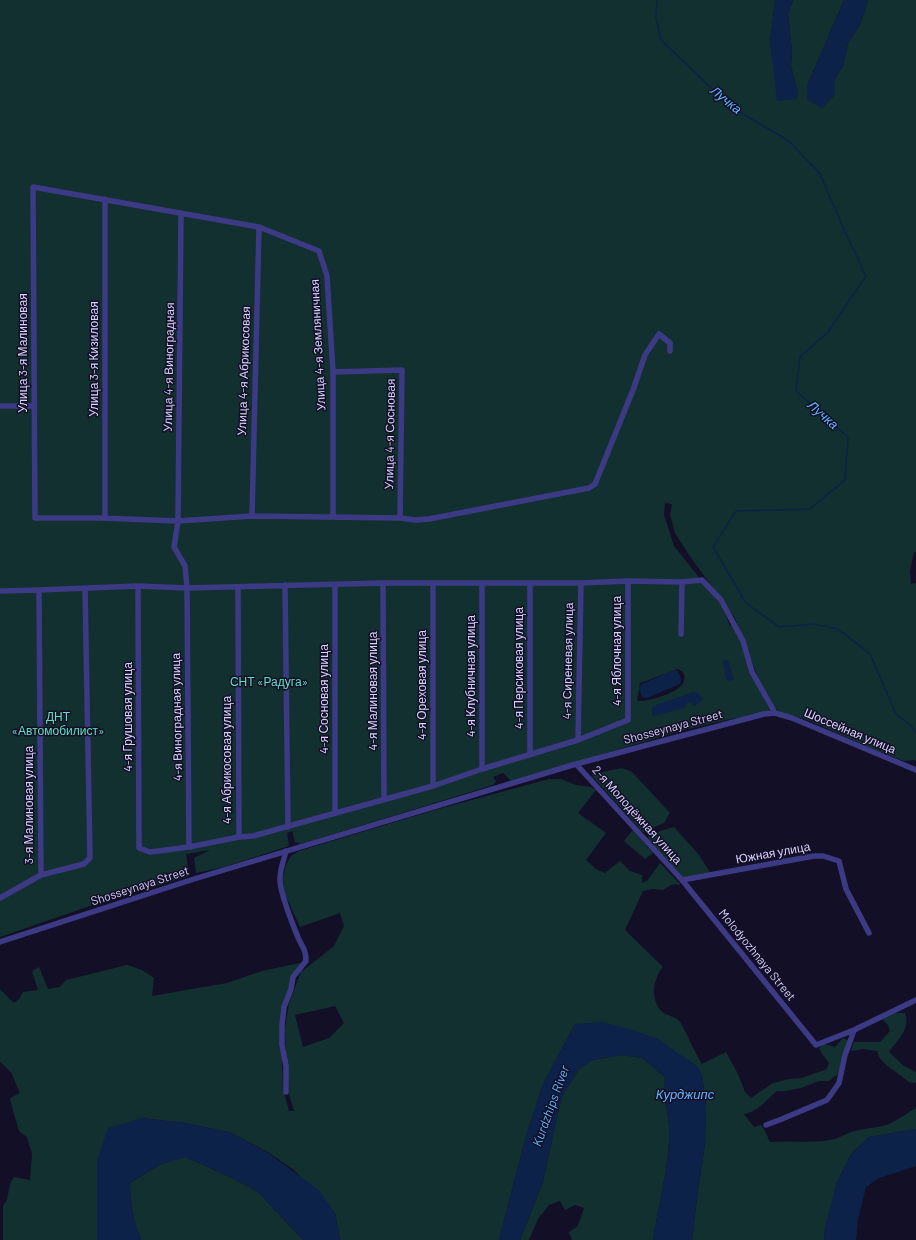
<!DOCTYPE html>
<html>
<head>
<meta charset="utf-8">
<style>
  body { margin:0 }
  canvas { display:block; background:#130f26 }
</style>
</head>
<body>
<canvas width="916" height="1240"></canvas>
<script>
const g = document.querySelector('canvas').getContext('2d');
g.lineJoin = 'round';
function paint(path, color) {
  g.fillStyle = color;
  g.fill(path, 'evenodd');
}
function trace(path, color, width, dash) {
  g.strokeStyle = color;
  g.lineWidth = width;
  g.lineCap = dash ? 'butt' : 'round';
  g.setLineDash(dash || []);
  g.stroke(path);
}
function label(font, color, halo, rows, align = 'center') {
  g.font = font + ' Barlow,sans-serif';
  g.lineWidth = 3;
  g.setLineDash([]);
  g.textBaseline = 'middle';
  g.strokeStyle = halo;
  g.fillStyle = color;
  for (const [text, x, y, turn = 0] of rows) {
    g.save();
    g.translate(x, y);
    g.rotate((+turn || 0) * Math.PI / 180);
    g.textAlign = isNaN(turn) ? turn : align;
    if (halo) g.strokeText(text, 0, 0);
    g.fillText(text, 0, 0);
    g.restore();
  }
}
paint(new Path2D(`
  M 0,0 L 775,0 L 770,43 L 798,94 L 791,66 L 792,52 L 788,13 L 793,0 L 844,0 L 807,86 L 835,95 L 835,79 L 843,66 L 848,43 L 860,25 L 868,0 L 916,0 L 916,552 L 914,552 L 910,571 L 911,584 L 916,583 L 916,761 L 914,760 L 904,761 L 866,746 L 810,721 L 778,711 L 772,704 L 760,683 L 735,618 L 689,555 L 675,533 L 670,514 L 672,504 L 665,503 L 664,515 L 674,546 L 722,606 L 730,626 L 732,625 L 744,646 L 754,678 L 771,713 L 730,719 L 684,730 L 511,781 L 503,773 L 493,777 L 496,781 L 493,785 L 301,844 L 295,842 L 293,835 L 293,831 L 287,833 L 289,846 L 224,867 L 196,873 L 194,858 L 210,850 L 186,854 L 189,876 L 90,906 L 0,937 ZM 678,669 L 683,672 C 684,674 685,678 684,681 C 681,693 647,702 637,701 L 640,683 ZM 694,692 L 703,699 L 694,706 L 691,703 L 687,703 L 683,696 Z
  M 622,768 L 632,772 L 670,813 L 664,823 L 643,832 L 593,777 L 592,774 Z
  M 549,779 L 561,779 L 576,785 L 590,787 L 596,790 L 578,813 L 606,833 L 586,860 L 596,869 L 605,873 L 620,861 L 630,871 L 642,875 L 642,883 L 647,881 L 660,863 L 680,884 L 679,886 L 677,884 L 671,885 L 663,890 L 653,889 L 643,891 L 625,930 L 663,967 C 653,979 650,998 661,1011 C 666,1016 676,1016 680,1022 C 688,1035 693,1050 702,1064 L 726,1052 L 738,1074 L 745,1092 L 751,1098 L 773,1083 L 789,1079 L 802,1078 L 827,1069 L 829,1063 L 822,1054 L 819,1048 L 824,1044 L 835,1047 L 843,1038 L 848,1040 L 838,1074 L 829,1081 L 819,1081 L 801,1088 L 785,1091 L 777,1091 C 766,1100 758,1112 744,1114 L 754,1127 L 761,1125 L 765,1131 L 770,1142 C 791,1140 815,1144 835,1139 C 842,1137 848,1132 855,1131 C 866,1128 878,1128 889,1124 C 898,1120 907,1113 916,1108 L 916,1129 L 869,1137 L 851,1154 L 837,1182 L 825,1228 L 824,1240 L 692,1240 L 698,1190 L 705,1144 L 706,1106 L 702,1075 L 658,1039 L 575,1024 L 543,1084 L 527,1132 L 499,1240 L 340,1240 L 335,1213 L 294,1170 L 268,1152 L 229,1132 L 185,1123 L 142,1118 L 97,1160 L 97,1240 L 3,1240 L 3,1206 L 7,1200 L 10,1184 L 14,1177 L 30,1180 L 32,1154 L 27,1137 L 19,1131 C 16,1120 12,1109 10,1098 L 20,1093 L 11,1072 L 0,1062 L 0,989 L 14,1003 L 19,999 L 23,992 L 38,990 L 32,971 L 39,967 L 48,989 L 60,987 L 66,980 L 127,965 L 142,970 L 154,978 L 152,996 L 227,983 L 262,971 L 300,963 L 299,967 L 291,977 L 281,1038 L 283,1088 L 289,1111 L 294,1111 L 289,1094 L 286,1054 L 285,1029 L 289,1003 L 301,972 L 334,946 L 344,926 L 340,913 L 300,927 L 284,892 L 283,878 L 286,865 L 291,856 L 299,851 L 435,810 ZM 335,1006 L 344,1023 L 329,1038 L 303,1047 L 295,1015 Z
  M 674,827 L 699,855 L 710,872 L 682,878 L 647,838 L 660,831 Z
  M 633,830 L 653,853 L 645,859 L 624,841 Z
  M 895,1013 L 905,1013 C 911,1029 898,1039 889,1052 L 904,1066 L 916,1072 L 916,1083 L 909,1082 L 885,1064 L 879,1057 L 877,1051 L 863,1049 L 851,1051 L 854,1042 L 880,1042 L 890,1031 L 888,1025 L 882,1019 Z
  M 623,1055 L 642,1058 L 665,1077 C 663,1099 671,1121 669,1142 C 667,1175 658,1207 653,1240 L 572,1240 L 569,1232 L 578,1226 L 584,1208 L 575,1205 L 565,1210 L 560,1201 L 549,1205 L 538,1219 L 529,1240 L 520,1240 L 543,1182 L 553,1135 L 562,1096 L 579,1069 L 592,1060 Z
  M 185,1157 L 230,1177 L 257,1191 L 303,1240 L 141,1240 C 134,1221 130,1203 130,1183 L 161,1164 Z`), '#12302f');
paint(new Path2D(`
  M 775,0 L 793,0 L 788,13 L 792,52 L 791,66 L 798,94 L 796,99 L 777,101 L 770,43 Z
  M 844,0 L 868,0 L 860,25 L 848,43 L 843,66 L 835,79 L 835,95 L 822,108 L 807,100 L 807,86 Z
  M 728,660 L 734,680 L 727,681 L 726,679 L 723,661 Z
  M 674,670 L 678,671 C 680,676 682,679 680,684 L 647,698 L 642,697 L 639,688 L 642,684 Z
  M 694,692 L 699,694 L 703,700 L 694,706 L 691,703 L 687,703 L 685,708 L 653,716 L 651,708 C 665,700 680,698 694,692 Z
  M 603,1022 L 629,1029 L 658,1039 L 698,1067 L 702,1075 L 706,1106 L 705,1144 L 698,1190 L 692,1240 L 653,1240 C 658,1207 667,1175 669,1142 C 671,1121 663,1099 665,1077 L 642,1058 L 623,1055 L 592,1060 L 579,1069 L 562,1096 L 553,1135 L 543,1182 L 520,1240 L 499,1240 L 527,1132 L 543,1084 L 575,1024 Z
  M 142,1118 L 185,1123 L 229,1132 L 267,1152 L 320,1191 L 335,1213 L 340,1240 L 303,1240 L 257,1191 L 230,1177 L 185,1157 L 161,1164 L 130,1183 C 130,1203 134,1221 141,1240 L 97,1240 L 97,1160 L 108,1128 Z
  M 916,1129 L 916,1166 L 879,1178 L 866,1187 L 858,1220 L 856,1240 L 824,1240 L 825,1228 L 837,1182 L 851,1154 L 869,1137 Z`), '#0c2248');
trace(new Path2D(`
  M 657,0 L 656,17 L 661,40 L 731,107 L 789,141 L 820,174 L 846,234 L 866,276 L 828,332 L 800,357 L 796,391 L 848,437 L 845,480 L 810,509 L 736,511 L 713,547 L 746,603 L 779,627 L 814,624 L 838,629 L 870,654 L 896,714 L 910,725 L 916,732`), '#0c2248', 1.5);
trace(new Path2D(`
  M 105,199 L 105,518
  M 181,213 L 178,521 L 174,547 L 185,566 L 187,588 L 189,847
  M 333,372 L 402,370 L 400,518
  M 0,406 L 34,406
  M 252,516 L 259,227
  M 333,517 L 333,372 L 327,276 L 319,251 L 259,227 L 33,187 L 35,518 L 101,518 L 178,521 L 252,516 L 400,518 L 415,520 L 429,519 L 589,488 L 595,484 L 633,390 L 645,355 L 659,334 L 670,343 L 670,351
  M 383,583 L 384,799
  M 433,584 L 433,786
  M 285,585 L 288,827
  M 138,586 L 139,848 L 150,852 L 189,847 L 239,837 L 253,836 L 433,786 L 482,769 L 578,740 L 628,720 L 628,581
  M 238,587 L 239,837
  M 39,590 L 41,875
  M 0,591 L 39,590 L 138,586 L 187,588 L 383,583 L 581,583 L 628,581 L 682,582 L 702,580 L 721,600 L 743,641 L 752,672 L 775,713
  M 681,634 L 682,582
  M 578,740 L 581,583
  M 530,754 L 530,583
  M 576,764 L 682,880 L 816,1045 L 854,1030 L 916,1000
  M 482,769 L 482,584
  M 335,813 L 335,585
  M 286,851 C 284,860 280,869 280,878 C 279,891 292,922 297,935 C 301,946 306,948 306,961 L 293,977 L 291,989 L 284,1007 L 282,1025 L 282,1045 L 286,1066 L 286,1092
  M 682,880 L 814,856 L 823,856 L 839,861 L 846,889 L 869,933
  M 0,898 L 41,875 L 84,864 L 90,858 L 85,588
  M 0,942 L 194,879 L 576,764 L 764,714 L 775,713 L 792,718 L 916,770
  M 766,1125 L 782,1119 L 827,1100 L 839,1083 L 845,1055 L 851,1039 L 854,1030`), '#3d3a85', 5.5);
label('12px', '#d9d4ff', '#130f26', [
  ["Улица 4-я Земляничная",318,345,-93],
  ["Улица 3-я Малиновая",23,353,-90],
  ["Улица 3-я Кизиловая",94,359,-90],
  ["Улица 4-я Виноградная",169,367,-89],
  ["Улица 4-я Абрикосовая",244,371,-88],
  ["Улица 4-я Сосновая",390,434,-89],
  ["4-я Яблочная улица",617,651,-90],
  ["4-я Сиреневая улица",568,661,-89],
  ["4-я Персиковая улица",519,668,-90],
  ["4-я Клубничная улица",471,676,-90],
  ["4-я Ореховая улица",422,685,-90],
  ["4-я Малиновая улица",373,691,-90],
  ["4-я Сосновая улица",324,699,-90],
  ["4-я Грушовая улица",128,717,-90],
  ["4-я Виноградная улица",177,717,-91],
  ["Shosseynaya Street",673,727,-15],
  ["Шоссейная улица",850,731,23],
  ["4-я Абрикосовая улица",227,760,-90],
  ["3-я Малиновая улица",29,805,-90],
  ["2-я Молодёжная улица",637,815,48],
  ["Южная улица",773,853,-10],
  ["Shosseynaya Street",140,886,-18],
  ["Molodyozhnaya Street",757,955,51]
]);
label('12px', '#5fe0c0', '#130f26', [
  ["СНТ «Радуга»",269,682],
  ["ДНТ",58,717],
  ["«Автомобилист»",58,731]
]);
label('italic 13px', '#62b6ff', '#130f26', [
  ["Лучка",726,100,39],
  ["Лучка",823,415,41],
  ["Курджипс",685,1095],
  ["Kurdzhips River",551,1106,-70]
]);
</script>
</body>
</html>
